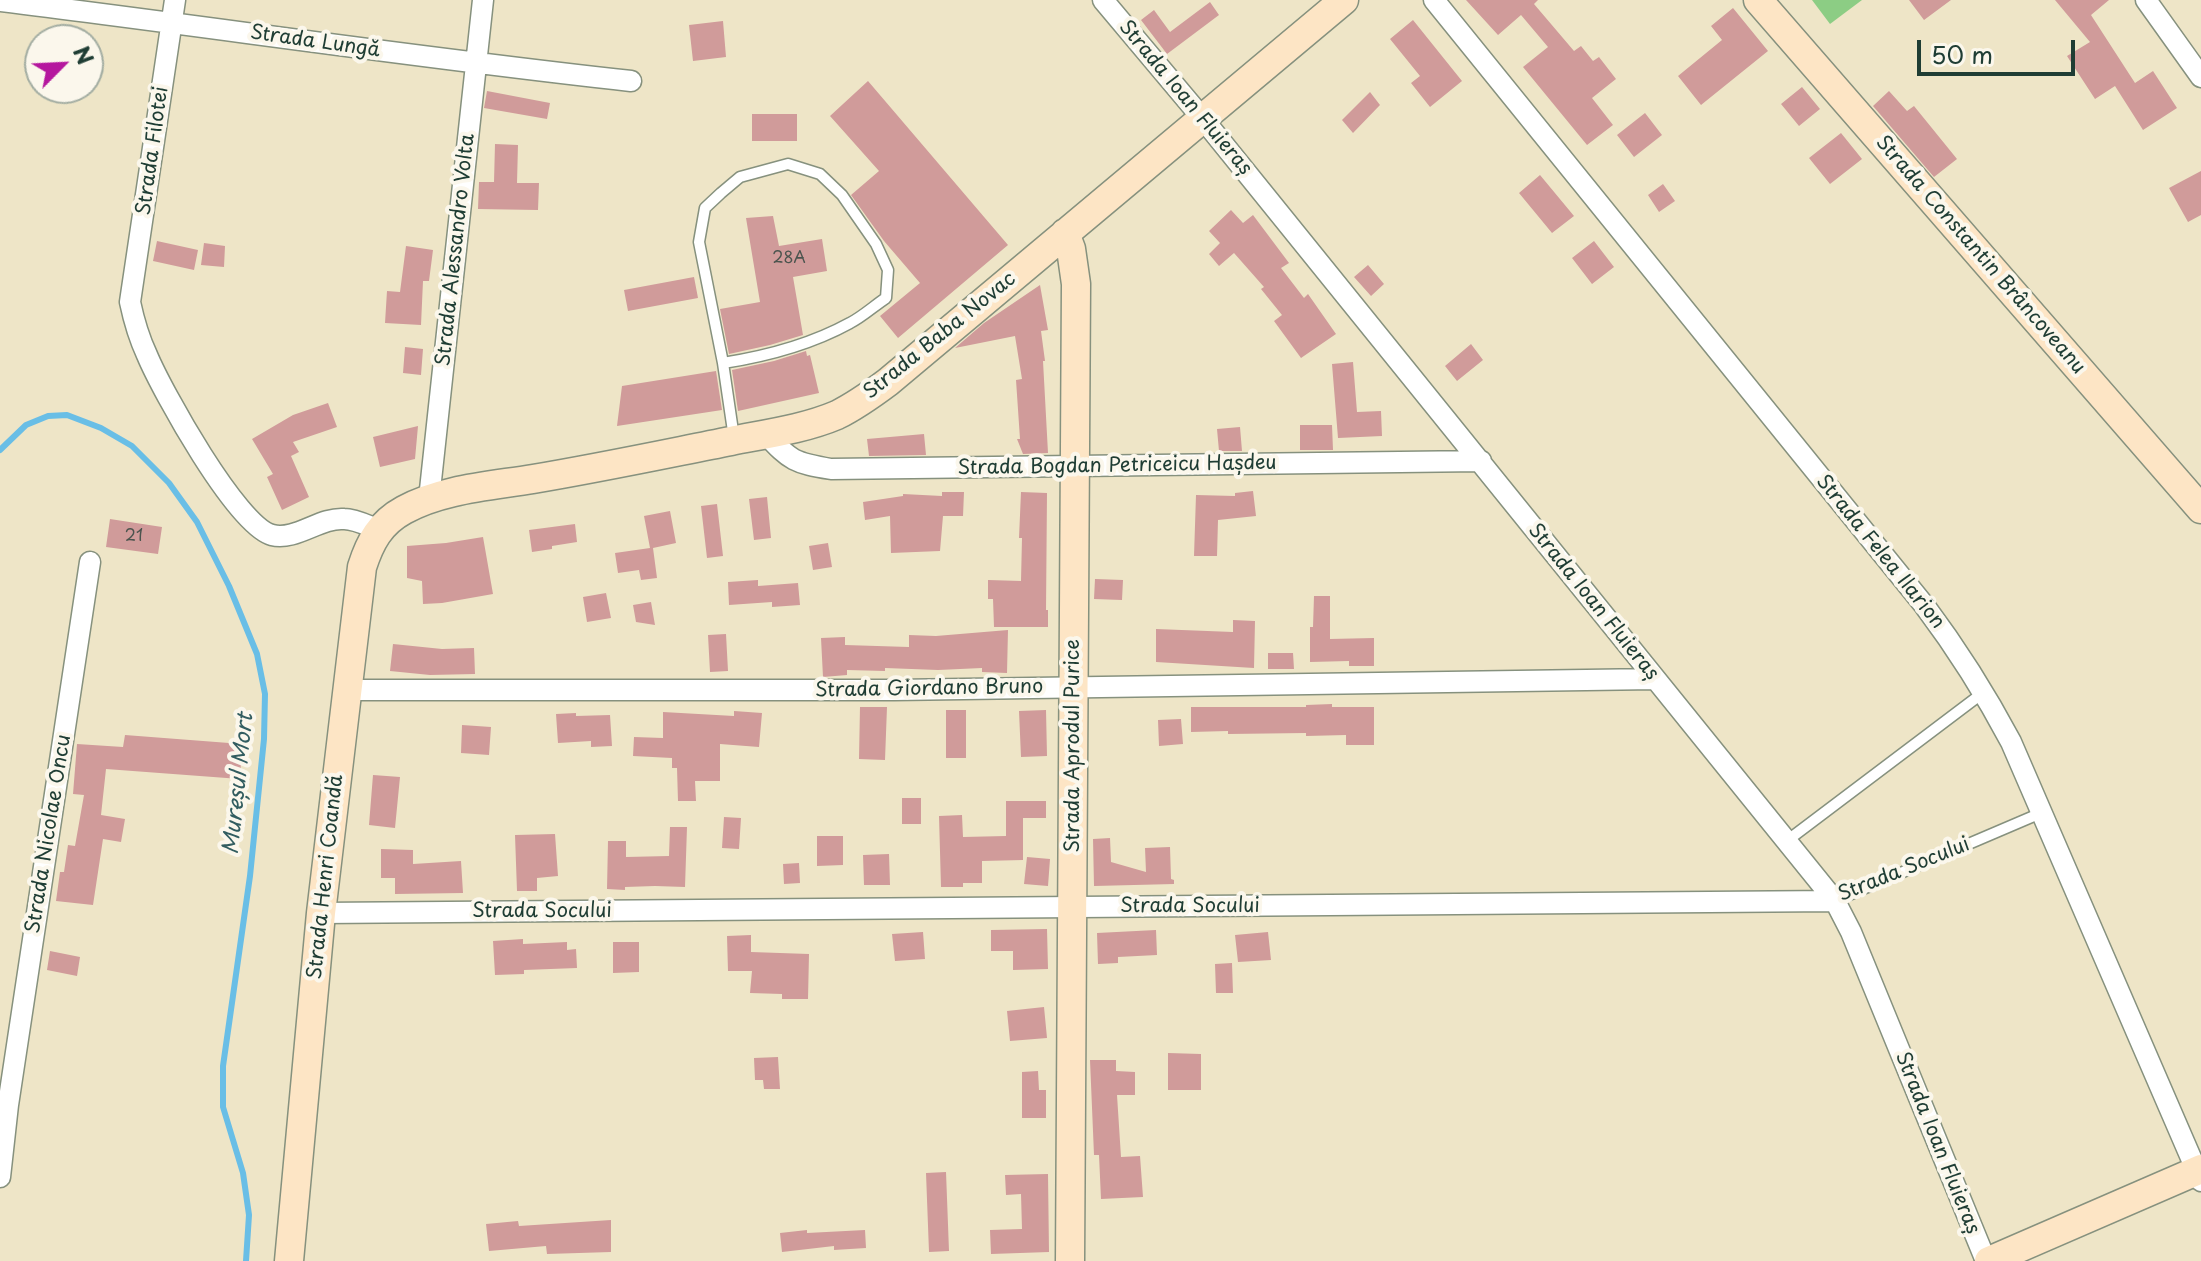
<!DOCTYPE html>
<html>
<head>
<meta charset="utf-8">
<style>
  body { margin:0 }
  #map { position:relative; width:2201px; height:1261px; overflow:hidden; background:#eee5c7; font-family:"Playpen Sans",sans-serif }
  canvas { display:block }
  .north { position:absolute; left:24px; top:24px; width:80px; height:80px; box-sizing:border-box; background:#fbf7ec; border:2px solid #a3ada2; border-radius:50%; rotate:66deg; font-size:22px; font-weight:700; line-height:32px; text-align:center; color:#1f3d34 }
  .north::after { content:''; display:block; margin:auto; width:28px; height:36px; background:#b5179e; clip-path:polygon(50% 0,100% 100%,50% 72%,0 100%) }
  .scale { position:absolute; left:1917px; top:40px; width:158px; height:36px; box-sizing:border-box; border:4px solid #1f3d34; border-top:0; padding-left:10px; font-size:24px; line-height:28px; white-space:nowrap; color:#1f3d34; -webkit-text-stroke:6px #fbf7ec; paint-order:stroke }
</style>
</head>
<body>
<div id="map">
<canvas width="2201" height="1261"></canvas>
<div class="north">N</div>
<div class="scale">50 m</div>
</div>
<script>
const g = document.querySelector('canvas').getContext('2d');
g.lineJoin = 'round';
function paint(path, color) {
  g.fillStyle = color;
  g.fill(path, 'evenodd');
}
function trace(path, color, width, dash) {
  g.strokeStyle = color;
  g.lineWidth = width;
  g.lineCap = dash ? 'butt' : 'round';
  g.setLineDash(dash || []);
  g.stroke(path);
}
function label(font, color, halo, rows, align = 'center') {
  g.font = font + ' "Playpen Sans",sans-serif';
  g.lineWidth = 8;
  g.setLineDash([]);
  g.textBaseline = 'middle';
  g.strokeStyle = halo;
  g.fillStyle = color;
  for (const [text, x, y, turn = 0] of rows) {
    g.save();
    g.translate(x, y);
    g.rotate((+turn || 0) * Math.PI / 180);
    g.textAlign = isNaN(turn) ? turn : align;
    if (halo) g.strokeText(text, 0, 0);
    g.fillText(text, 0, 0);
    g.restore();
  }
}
paint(new Path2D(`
  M 1812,0 L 1862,0 L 1830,24 Z`), '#8ccd84');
trace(new Path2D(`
  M 0,450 L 26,425 L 48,416 L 67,415 L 101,428 L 132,446 L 169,483 L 197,522 L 229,586 L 257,654 L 265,694 L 264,739 L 250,876 L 223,1066 L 223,1107 L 243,1173 L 249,1215 L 246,1261`), '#69bee6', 6);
paint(new Path2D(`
  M 1466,0 L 1538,0 L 1534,4 L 1574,51 L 1581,46 L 1593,61 L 1599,57 L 1616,79 L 1592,98 L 1613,125 L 1587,145 L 1523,67 L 1548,47 L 1521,15 L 1498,35 Z
  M 1909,0 L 1951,0 L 1924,20 Z
  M 2055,0 L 2109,0 L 2091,15 L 2135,83 L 2153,71 L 2177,108 L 2143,130 L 2115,86 L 2095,99 L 2067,56 L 2090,42 Z
  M 1210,2 L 1219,15 L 1167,54 L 1141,20 L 1154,10 L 1170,32 Z
  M 1733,8 L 1768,51 L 1701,105 L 1678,76 L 1722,40 L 1711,26 Z
  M 1413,20 L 1462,81 L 1430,107 L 1411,83 L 1420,76 L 1390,39 Z
  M 723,21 L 726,57 L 693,61 L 689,25 Z
  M 868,81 L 1008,245 L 898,338 L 880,316 L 920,283 L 884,241 L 851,195 L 879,171 L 830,116 Z
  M 1802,87 L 1820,109 L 1799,126 L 1781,104 Z
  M 487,91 L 550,103 L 547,119 L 484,108 Z
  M 1889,91 L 1907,111 L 1914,106 L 1957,159 L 1934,177 L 1873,106 Z
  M 1370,92 L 1380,105 L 1353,133 L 1342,120 Z
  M 1645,113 L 1662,135 L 1634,157 L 1617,135 Z
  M 752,114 L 797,114 L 797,141 L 752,141 Z
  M 1841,133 L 1862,159 L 1830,184 L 1809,158 Z
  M 495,144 L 518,145 L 517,183 L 539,183 L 538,210 L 478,209 L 479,182 L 494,182 Z
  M 2201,171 L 2201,215 L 2188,222 L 2169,188 Z
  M 1540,175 L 1574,216 L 1552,233 L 1519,193 Z
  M 1663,184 L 1675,201 L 1659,212 L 1648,195 Z
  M 1231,210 L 1243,223 L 1253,215 L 1289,263 L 1281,268 L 1304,298 L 1308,294 L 1336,334 L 1301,358 L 1274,321 L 1282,315 L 1261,289 L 1264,287 L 1234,253 L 1219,266 L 1209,254 L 1220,243 L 1209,231 Z
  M 773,216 L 779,246 L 822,239 L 827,271 L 793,277 L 803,335 L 770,345 L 729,354 L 720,309 L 760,302 L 746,218 Z
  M 157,241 L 198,250 L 194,270 L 153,261 Z
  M 1594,241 L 1614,267 L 1592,284 L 1572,258 Z
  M 204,243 L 225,246 L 224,267 L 201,265 Z
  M 406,246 L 433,250 L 429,281 L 423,281 L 421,325 L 385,323 L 387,291 L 400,292 Z
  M 1368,265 L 1384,284 L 1371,296 L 1354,277 Z
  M 694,277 L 698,298 L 628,311 L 624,290 Z
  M 1040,285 L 1048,330 L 1041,331 L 1045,361 L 1043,361 L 1048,453 L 1023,454 L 1017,439 L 1020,439 L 1016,380 L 1022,379 L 1015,336 L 955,348 L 984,323 Z
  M 1471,344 L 1483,360 L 1457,381 L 1445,366 Z
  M 405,347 L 423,349 L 421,375 L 403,373 Z
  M 806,351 L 807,356 L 810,355 L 819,393 L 738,411 L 732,370 L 774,361 Z
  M 1353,362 L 1357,412 L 1381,411 L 1382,436 L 1338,438 L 1332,364 Z
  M 716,371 L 722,410 L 617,426 L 622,386 Z
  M 328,403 L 337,427 L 293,442 L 299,452 L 291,456 L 309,497 L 282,510 L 267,477 L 273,474 L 252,439 L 293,415 Z
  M 1300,425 L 1332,425 L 1333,450 L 1300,450 Z
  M 418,426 L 415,459 L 380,467 L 373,437 Z
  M 1240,427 L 1242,451 L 1219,451 L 1217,429 Z
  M 924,434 L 926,455 L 869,456 L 867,439 Z
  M 1253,491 L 1256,516 L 1218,520 L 1217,556 L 1194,556 L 1196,495 L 1235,496 L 1235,493 Z
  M 942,492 L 964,492 L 963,516 L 943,516 L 940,551 L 891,553 L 890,516 L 865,520 L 863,502 L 903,496 L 903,494 L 942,496 Z
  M 1021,492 L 1047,493 L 1046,610 L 1048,610 L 1048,627 L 994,627 L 993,599 L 988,599 L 988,580 L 1021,581 L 1022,538 L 1019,538 Z
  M 767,497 L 771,538 L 754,540 L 749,499 Z
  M 717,504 L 723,556 L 707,558 L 701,506 Z
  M 670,511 L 676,543 L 653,548 L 657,578 L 641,580 L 639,570 L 618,573 L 615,553 L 650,548 L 644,516 Z
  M 110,519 L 162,527 L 158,554 L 106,547 Z
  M 575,524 L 577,542 L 552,546 L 552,549 L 532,552 L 529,530 Z
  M 483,537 L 493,594 L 442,603 L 423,604 L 422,581 L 407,578 L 407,546 L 446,543 Z
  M 828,543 L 832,567 L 813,570 L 809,546 Z
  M 1095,579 L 1123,580 L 1122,600 L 1094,599 Z
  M 758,580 L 758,586 L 798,583 L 800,605 L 772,607 L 772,602 L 729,605 L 728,582 Z
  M 606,593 L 611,618 L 587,622 L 583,597 Z
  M 1314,596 L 1330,596 L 1330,639 L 1374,638 L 1374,666 L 1349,666 L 1349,661 L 1310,662 L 1310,627 L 1313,627 Z
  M 651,602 L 655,625 L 636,622 L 633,605 Z
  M 1233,620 L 1255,621 L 1254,668 L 1156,662 L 1156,629 L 1233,632 Z
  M 1008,630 L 1007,673 L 982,672 L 982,668 L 938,670 L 885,668 L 885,671 L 847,670 L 847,675 L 823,677 L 821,638 L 845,637 L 845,645 L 909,647 L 909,635 L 936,636 Z
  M 726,634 L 728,671 L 710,672 L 708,635 Z
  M 393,644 L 442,649 L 474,648 L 475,674 L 430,675 L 390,671 Z
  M 1268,653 L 1293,653 L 1294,669 L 1268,669 Z
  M 1332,704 L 1332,707 L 1374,707 L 1374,745 L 1346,745 L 1346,735 L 1306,736 L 1306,733 L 1228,734 L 1228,731 L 1191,732 L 1191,707 L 1306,707 L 1306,705 Z
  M 860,707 L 887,707 L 885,760 L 859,759 Z
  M 946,710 L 966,710 L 966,758 L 946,758 Z
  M 1046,710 L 1047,756 L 1021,757 L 1019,711 Z
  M 734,711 L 762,713 L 759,747 L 720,744 L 720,781 L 695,781 L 696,801 L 678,801 L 677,768 L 672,768 L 672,758 L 633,756 L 634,737 L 663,738 L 663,712 L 734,716 Z
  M 576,713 L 576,716 L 610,715 L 612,746 L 591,747 L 591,741 L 558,743 L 556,714 Z
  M 1181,719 L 1183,744 L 1159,746 L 1158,720 Z
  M 462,725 L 491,727 L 489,755 L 461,753 Z
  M 125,735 L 242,744 L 240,779 L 106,769 L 101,815 L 125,819 L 121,842 L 103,839 L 93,905 L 56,901 L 60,872 L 64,872 L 68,845 L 75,846 L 84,795 L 73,794 L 77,744 L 123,747 Z
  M 373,775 L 400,777 L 395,828 L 369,825 Z
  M 902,798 L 921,798 L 921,824 L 902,824 Z
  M 1006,801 L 1046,801 L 1046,818 L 1023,818 L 1023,860 L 982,861 L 982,883 L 963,883 L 963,887 L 941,887 L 939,816 L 962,815 L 963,837 L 1006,836 Z
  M 724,817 L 741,818 L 739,849 L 722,848 Z
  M 670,827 L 687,827 L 685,887 L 655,886 L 625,887 L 625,890 L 607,889 L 608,841 L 626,841 L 626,857 L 669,856 Z
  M 555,834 L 558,876 L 537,878 L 537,891 L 517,891 L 515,835 Z
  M 817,836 L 843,836 L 843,865 L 817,866 Z
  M 1110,838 L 1111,862 L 1146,872 L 1145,848 L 1170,847 L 1171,879 L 1174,880 L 1174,884 L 1094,886 L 1093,839 Z
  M 381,849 L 413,850 L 413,864 L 461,861 L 463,893 L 395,894 L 395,878 L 381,878 Z
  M 889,854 L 890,885 L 864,885 L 863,855 Z
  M 1027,857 L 1050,859 L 1048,886 L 1024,884 Z
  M 799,863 L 800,883 L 784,884 L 783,864 Z
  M 1047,929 L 1048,969 L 1013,970 L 1013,951 L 991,951 L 991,930 Z
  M 1156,930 L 1157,955 L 1118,957 L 1118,963 L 1098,964 L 1097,933 Z
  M 923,932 L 925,959 L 895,961 L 892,934 Z
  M 1268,932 L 1271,960 L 1238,962 L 1235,935 Z
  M 751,935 L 751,952 L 809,954 L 808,999 L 782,999 L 782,994 L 750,993 L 752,971 L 728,971 L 727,936 Z
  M 523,939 L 523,944 L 567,942 L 567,950 L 576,949 L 577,968 L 524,970 L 524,974 L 495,975 L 493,941 Z
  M 613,942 L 639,942 L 639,972 L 613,973 Z
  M 50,951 L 80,957 L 77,976 L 47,970 Z
  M 1232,963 L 1233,993 L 1216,993 L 1215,964 Z
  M 1044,1007 L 1047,1038 L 1010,1041 L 1007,1011 Z
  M 1168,1053 L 1201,1054 L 1201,1090 L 1168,1090 Z
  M 778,1057 L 780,1089 L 764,1089 L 763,1080 L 755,1080 L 754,1058 Z
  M 1090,1060 L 1116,1060 L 1116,1071 L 1135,1072 L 1135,1095 L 1117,1095 L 1121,1157 L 1140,1156 L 1143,1197 L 1101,1199 L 1099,1155 L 1094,1155 Z
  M 1038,1071 L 1039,1090 L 1046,1090 L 1046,1118 L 1022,1118 L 1022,1072 Z
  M 946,1172 L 949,1251 L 929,1252 L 926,1173 Z
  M 1048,1174 L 1049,1252 L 991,1254 L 990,1230 L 1022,1229 L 1021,1194 L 1006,1195 L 1005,1175 Z
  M 611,1220 L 611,1252 L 547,1254 L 546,1246 L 489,1251 L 486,1224 L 518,1221 L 519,1226 Z
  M 807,1230 L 807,1233 L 865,1230 L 866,1248 L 834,1250 L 834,1246 L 782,1252 L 780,1233 Z`), '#d09b9a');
const lane = new Path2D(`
  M 723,363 C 768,356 810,345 850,323 C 862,317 874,306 886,298 L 888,270 L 876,244 L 842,195 L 820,174 L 788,164 L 740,177 L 721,193 L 705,208 L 699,242 L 723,363 L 734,438
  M 1788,840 L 1984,692
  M 1835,901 L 2041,813`);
const street = new Path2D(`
  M 175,0 L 130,302 C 134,321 139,338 147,355 C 162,391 237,526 272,535 C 296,541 320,517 344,519 C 356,519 368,526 379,530
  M 1103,0 L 1203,119 L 1835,901 L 1851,932 L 1986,1261
  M 1434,0 L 1924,605 C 1957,649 1985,693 2011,742 L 2201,1181
  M 2146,0 L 2201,77
  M 0,1 C 211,27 420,58 631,81
  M 766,434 C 790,461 795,463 831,469 L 1481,461
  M 429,499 L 483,0
  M 347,690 L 894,690 L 1655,679
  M 321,913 L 1835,901
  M 0,1177 L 8,1105 L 90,562`);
const secondary = new Path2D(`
  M 1758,0 L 2201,509
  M 1065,233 L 1071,249 L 1076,284 L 1070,1261
  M 289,1261 L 321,913 L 362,567 C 370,542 380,523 404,510 C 442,489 491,486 533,479 C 599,468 665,454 731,441 C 766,434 804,429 837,415 C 855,406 872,394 888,382 L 1344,0
  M 1989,1261 L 2201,1169`);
trace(lane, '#86917e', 13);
trace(street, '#86917e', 23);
trace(secondary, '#86917e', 31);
trace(lane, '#fff', 10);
trace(street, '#fff', 20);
trace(secondary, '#fde5c5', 28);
label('16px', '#4b544e', null, [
  ["28A",789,259],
  ["21",134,537]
]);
label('20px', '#1f3d34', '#fbf7ec', [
  ["Strada Lungă",315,42,8],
  ["Strada Ioan Fluieraș",1185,98,50],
  ["Strada Filotei",153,151,-82],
  ["Strada Alessandro Volta",456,250,-84],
  ["Strada Constantin Brâncoveanu",1980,255,49],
  ["Strada Baba Novac",940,336,-39],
  ["Strada Bogdan Petriceicu Hașdeu",1117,466,-1],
  ["Strada Felea Ilarion",1880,552,51],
  ["Strada Ioan Fluieraș",1593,602,51],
  ["Strada Giordano Bruno",929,689,-1],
  ["Strada Aprodul Purice",1073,746,-90],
  ["Strada Nicolae Oncu",49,834,-81],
  ["Strada Socului",1904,870,-22],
  ["Strada Henri Coandă",326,877,-84],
  ["Strada Socului",1190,906],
  ["Strada Socului",542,911],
  ["Strada Ioan Fluieraș",1937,1143,68]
]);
label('italic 22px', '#325d60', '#fbf7ec', [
  ["Mureșul Mort",239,784,-84]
]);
</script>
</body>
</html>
